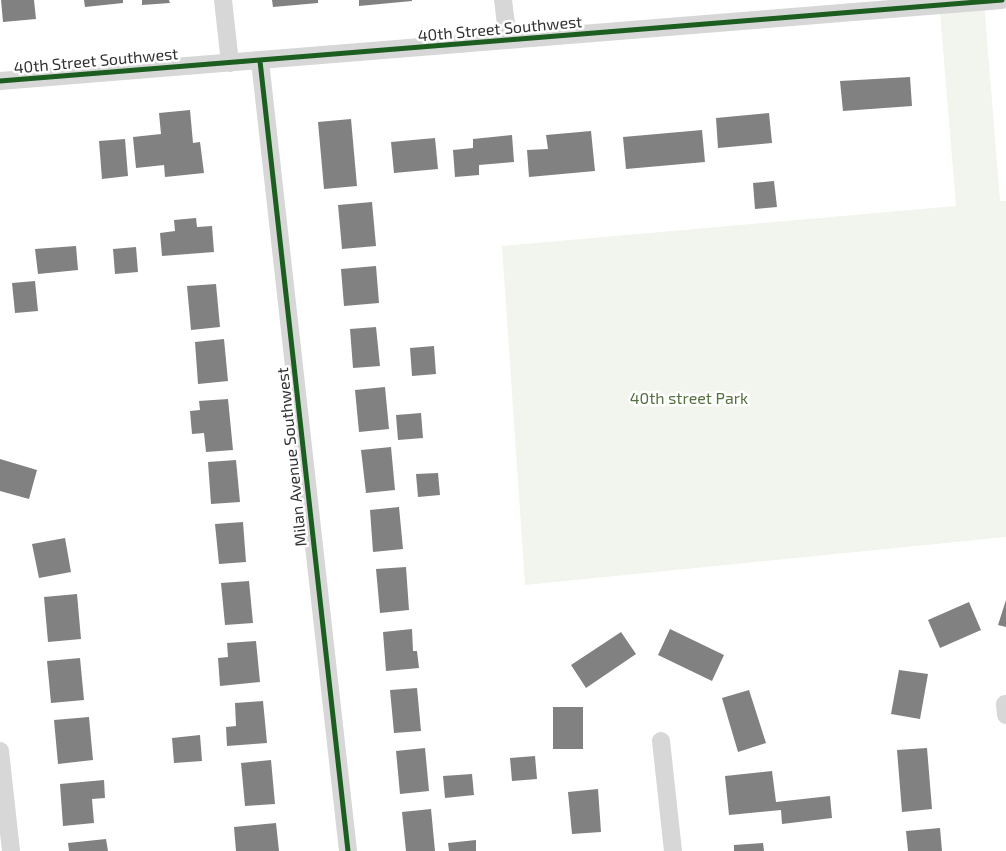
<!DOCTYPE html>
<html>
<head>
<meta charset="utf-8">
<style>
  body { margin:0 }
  canvas { display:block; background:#fff }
</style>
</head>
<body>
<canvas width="1006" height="851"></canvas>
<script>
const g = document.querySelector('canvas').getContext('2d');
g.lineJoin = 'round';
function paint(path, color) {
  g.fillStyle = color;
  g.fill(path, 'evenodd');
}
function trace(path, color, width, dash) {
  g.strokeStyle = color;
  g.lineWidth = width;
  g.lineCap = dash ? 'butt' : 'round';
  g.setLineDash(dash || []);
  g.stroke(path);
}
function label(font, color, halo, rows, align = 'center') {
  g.font = font + ' "Exo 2",sans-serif';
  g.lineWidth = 5;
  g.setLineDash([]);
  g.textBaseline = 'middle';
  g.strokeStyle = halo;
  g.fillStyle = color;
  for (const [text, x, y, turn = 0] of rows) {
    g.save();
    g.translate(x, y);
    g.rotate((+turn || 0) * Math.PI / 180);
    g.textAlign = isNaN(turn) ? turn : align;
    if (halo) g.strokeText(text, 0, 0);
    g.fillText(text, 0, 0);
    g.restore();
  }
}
paint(new Path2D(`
  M 984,1 L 1000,201 L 1006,201 L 1006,537 L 525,585 L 502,246 L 956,206 L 940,12 Z`), '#f1f5ed');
paint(new Path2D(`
  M 1,0 L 34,0 L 36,19 L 3,22 Z
  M 84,0 L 123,0 L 123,3 L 85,7 Z
  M 142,0 L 169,0 L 170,3 L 142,5 Z
  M 272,0 L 318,0 L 318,3 L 273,7 Z
  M 359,0 L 412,0 L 412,1 L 359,6 Z
  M 910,77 L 912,106 L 843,111 L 840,81 Z
  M 190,110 L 193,143 L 200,142 L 204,173 L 165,177 L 164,165 L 136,168 L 133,137 L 161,134 L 159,113 Z
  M 769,113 L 772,143 L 718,148 L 716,118 Z
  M 351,119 L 357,186 L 324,189 L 318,122 Z
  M 702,130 L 705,162 L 626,169 L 623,137 Z
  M 591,131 L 595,171 L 529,177 L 527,150 L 548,149 L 546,135 Z
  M 512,135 L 514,162 L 479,165 L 479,175 L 455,177 L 453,150 L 473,148 L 473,139 Z
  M 435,138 L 438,169 L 394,173 L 391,142 Z
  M 125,139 L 128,176 L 102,179 L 99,141 Z
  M 774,181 L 777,207 L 755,209 L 753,183 Z
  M 372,202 L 376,246 L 342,249 L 338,205 Z
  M 196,218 L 197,227 L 212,226 L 214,252 L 162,256 L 160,233 L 175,231 L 174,220 Z
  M 76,246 L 78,270 L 38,274 L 35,249 Z
  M 136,247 L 138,272 L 115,274 L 113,249 Z
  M 376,266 L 379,303 L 344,306 L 341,269 Z
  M 35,281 L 38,311 L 15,313 L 12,283 Z
  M 216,284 L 220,327 L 191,330 L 187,286 Z
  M 376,327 L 380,366 L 353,368 L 350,329 Z
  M 224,339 L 228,381 L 198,384 L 195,342 Z
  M 434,346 L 436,374 L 412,376 L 410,348 Z
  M 385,387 L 389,429 L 359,432 L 355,390 Z
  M 228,399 L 233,450 L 206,452 L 204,433 L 192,434 L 190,411 L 200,410 L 199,401 Z
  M 421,413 L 423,438 L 398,440 L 396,415 Z
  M 391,447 L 395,490 L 366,493 L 361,450 Z
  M 0,459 L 37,470 L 29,499 L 0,491 Z
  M 236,460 L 240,502 L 211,504 L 208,462 Z
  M 438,473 L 440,495 L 418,497 L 416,474 Z
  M 399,507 L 403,549 L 373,552 L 370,510 Z
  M 243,522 L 246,562 L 219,564 L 215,524 Z
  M 65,538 L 71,572 L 39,578 L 32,544 Z
  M 406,567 L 409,610 L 380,613 L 376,569 Z
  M 249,581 L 253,623 L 225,625 L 221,583 Z
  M 77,594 L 81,639 L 48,642 L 44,597 Z
  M 1006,600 L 1006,627 L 998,625 Z
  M 969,602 L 981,630 L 940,648 L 928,620 Z
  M 412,629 L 413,651 L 417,651 L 419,668 L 386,671 L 383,632 Z
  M 670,629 L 724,655 L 712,681 L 658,655 Z
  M 621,632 L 636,654 L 586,688 L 571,665 Z
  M 256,641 L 260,682 L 220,686 L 218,658 L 228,657 L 227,643 Z
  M 80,658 L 84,700 L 51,703 L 47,661 Z
  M 899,670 L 928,674 L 920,719 L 891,714 Z
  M 417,688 L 421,731 L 394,733 L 390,690 Z
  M 749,690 L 766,743 L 738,752 L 722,698 Z
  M 263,701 L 267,743 L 227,746 L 226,727 L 236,726 L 235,703 Z
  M 553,707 L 583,707 L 583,749 L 553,749 Z
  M 89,717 L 93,760 L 58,764 L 54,720 Z
  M 200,735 L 202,761 L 174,763 L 172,738 Z
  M 425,748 L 429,791 L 400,794 L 396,751 Z
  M 927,748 L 932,809 L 902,812 L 897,750 Z
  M 535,756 L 537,779 L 512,781 L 510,758 Z
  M 271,760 L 275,804 L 245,806 L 241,763 Z
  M 772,771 L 776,802 L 830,796 L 832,818 L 782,824 L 781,810 L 729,815 L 725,776 Z
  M 472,774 L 474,795 L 445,798 L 443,776 Z
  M 104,780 L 105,798 L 92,799 L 94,823 L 63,826 L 60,784 Z
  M 598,789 L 601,832 L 572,834 L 568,792 Z
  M 431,809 L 435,851 L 406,851 L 402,812 Z
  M 276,823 L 279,851 L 236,851 L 234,827 Z
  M 940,828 L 942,851 L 908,851 L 906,831 Z
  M 106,839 L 108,851 L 69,851 L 68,843 Z
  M 476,840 L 476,851 L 449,851 L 448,843 Z
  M 763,843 L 764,851 L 734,851 L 734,845 Z`), '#818181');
trace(new Path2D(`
  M 223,0 L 230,63
  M 503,0 L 508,40
  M 260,61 L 348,851
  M 0,81 L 1002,0
  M 1005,704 L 1006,715
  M 661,741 L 673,851
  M 0,751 L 11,851`), '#d7d7d7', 18);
trace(new Path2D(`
  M 260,61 L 348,851
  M 0,81 L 1002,0`), '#1b5e20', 5);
label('16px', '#333', '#fff', [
  ["40th Street Southwest",500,29,-5],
  ["40th Street Southwest",96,61,-5],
  ["Milan Avenue Southwest",292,457,-96]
]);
label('16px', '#56703f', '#fff', [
  ["40th street Park",689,399]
]);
</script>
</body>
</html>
